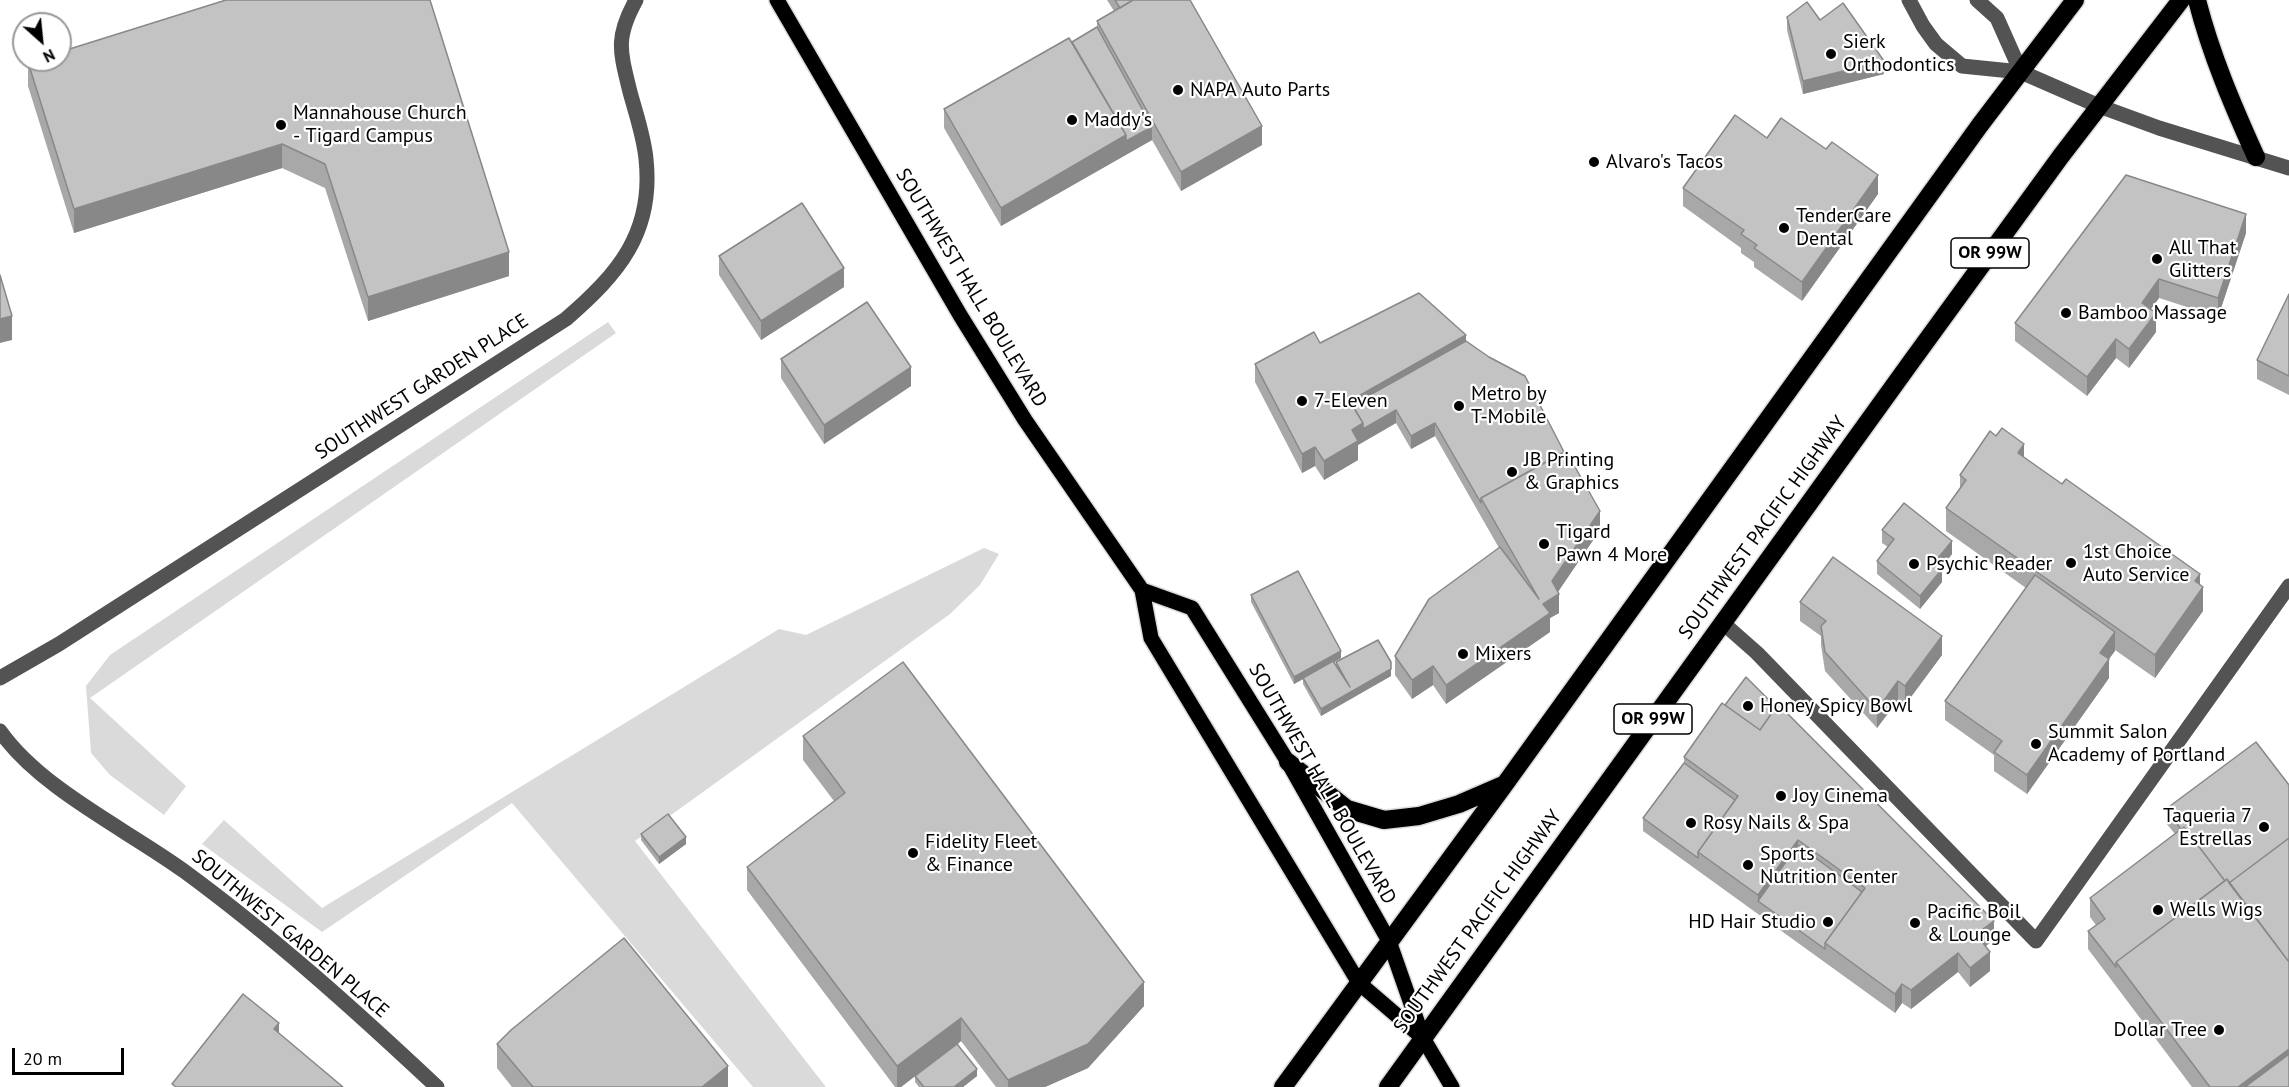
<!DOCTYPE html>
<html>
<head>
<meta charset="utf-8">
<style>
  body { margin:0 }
  #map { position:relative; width:2289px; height:1087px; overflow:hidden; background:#fff; font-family:"PT Sans",sans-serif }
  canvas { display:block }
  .north { position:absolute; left:12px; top:12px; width:60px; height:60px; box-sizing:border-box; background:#fff; border:2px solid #999; border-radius:50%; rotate:153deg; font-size:16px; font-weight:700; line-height:24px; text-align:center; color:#000 }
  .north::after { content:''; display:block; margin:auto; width:21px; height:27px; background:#000; clip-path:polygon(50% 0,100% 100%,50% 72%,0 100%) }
  .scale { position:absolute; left:12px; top:1048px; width:112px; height:27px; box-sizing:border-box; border:3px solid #000; border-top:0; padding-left:8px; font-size:18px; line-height:21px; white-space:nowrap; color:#000; -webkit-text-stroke:4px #fff; paint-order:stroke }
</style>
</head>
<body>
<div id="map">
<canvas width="2289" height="1087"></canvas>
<div class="north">N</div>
<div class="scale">20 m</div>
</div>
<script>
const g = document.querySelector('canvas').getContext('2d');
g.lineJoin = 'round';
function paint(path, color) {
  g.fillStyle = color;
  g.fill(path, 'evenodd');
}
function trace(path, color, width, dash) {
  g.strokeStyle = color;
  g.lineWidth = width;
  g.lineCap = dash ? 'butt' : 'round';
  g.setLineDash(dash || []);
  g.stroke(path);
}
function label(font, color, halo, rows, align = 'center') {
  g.font = font + ' "PT Sans",sans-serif';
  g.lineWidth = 4.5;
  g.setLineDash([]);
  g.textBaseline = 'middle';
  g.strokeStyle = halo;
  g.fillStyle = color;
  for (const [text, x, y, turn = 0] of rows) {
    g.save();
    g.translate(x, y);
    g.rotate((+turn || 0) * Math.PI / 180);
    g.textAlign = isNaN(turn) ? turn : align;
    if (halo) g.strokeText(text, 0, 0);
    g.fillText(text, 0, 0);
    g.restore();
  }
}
paint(new Path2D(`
  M 608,322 L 616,333 L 90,698 L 186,786 L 164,815 L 110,775 L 91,753 L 86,686 L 110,655 Z
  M 984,548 L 999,554 L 980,585 L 950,614 L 635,841 L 826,1087 L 753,1087 L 512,803 L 322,932 L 202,844 L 224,820 L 322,908 L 779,629 L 806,635 Z`), '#dadada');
const major = new Path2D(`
  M 777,0 L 960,315 L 1025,420 L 1142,590 L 1151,638 L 1359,983 L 1423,1038
  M 1142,590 L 1192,608 L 1288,762 L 1389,941 L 1423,1038 L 1452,1087`);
const highway = new Path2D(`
  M 2197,0 C 2211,55 2233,106 2256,157
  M 1288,762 L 1347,809 L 1384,820 L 1419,816 L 1459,804 L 1503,785
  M 1283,1087 L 1505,784 L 1980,125 L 2075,0
  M 1388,1087 L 1911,362 L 2061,156 L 2181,0`);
trace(major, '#dbdbdb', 18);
trace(highway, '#dbdbdb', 21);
trace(new Path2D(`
  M 1909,0 L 1923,26 L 1936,44 L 1962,66 L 2021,72 L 2099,106 L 2159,128 L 2289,168
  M 1977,0 L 1997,18 L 2021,72
  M 1723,623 L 1757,653 L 2036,941 L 2289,586
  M 0,678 L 59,644 L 566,319 C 618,274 654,233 646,159 C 644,137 636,114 630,92 C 620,51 615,38 636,0
  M 0,731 C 41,789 126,829 184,871 C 274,937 356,1011 437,1087`), '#535353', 15);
trace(major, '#000', 15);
trace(highway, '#000', 18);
paint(new Path2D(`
  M 226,0 L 509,276 L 368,321 L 325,188 L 282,168 L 74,233 L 28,86 L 28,62 Z
  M 1107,0 L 1190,0 L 1262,145 L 1181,191 L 1152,140 L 1001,226 L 944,128 L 944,109 L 1072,42 L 1097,27 L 1097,21 L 1114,11 Z
  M 1787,17 L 1820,20 L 1884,74 L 1803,94 L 1787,30 Z
  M 1767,138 L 1878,194 L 1802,301 L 1754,267 L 1754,262 L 1741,253 L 1741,248 L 1683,206 L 1683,188 Z
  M 2246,233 L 2218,317 L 2159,298 L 2151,309 L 2156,332 L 2129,368 L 2116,358 L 2087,396 L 2015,341 L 2015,323 Z
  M 719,256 L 844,287 L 761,340 L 719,275 Z
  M 2289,294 L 2289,395 L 2257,379 L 2257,360 Z
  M 1466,341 L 1600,530 L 1558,592 L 1559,613 L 1550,618 L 1550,632 L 1446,704 L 1433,685 L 1412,699 L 1395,675 L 1395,656 L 1499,548 L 1435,436 L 1411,449 L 1396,423 L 1358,445 L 1358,460 L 1324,480 L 1315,466 L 1302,473 L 1255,382 L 1255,364 L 1320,343 Z
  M 781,359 L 911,386 L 824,444 L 781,378 Z
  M 2024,457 L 2200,585 L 2203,611 L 2155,678 L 2115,650 L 2109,659 L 2109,678 L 2027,794 L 1994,771 L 1994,755 L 1945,720 L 1945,701 L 2026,588 L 1946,531 L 1946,508 L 1960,489 L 1960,475 Z
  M 1882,530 L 1952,554 L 1941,569 L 1942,582 L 1920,609 L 1877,574 L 1877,561 L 1888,547 L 1882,543 Z
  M 1251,595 L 1341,658 L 1334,662 L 1336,665 L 1336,662 L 1391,676 L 1321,716 L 1303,684 L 1303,679 L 1294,684 L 1251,602 Z
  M 1800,602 L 1942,655 L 1905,705 L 1898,700 L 1877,728 L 1825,671 L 1821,645 L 1821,636 L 1800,621 Z
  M 803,736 L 1144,1006 L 1088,1068 L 1045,1087 L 996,1087 L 961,1041 L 958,1044 L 977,1076 L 963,1087 L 919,1087 L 915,1082 L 915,1076 L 901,1087 L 895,1087 L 747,890 L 747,867 L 834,801 L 803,760 Z
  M 2256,742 L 2289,1087 L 2192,1087 L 2088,949 L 2088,931 L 2096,925 L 2090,917 L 2090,898 L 2175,834 L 2166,823 L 2166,809 Z
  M 1684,757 L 1994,940 L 1985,946 L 1990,971 L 1970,987 L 1958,972 L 1911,1009 L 1902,1003 L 1895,1013 L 1643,831 L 1643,818 L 1684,763 Z
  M 641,834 L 686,844 L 659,864 L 641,840 Z
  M 497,1044 L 728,1087 L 512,1087 L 497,1068 Z`), '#a8a8a8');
paint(new Path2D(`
  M 1884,61 L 1884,74 L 1803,94 L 1803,81 Z
  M 1262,126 L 1262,145 L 1181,191 L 1181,172 Z
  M 1152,127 L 1152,140 L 1001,226 L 1001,208 L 1126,135 Z
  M 282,144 L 282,168 L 74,233 L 74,209 Z
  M 1878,175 L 1878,194 L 1802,301 L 1802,282 Z
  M 2246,214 L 2246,233 L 2218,317 L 2218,298 Z
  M 509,252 L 509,276 L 368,321 L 368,297 Z
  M 844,268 L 844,287 L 761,340 L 761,321 Z
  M 2159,279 L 2159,298 L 2142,321 L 2142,303 Z
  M 2156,313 L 2156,332 L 2129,368 L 2129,349 Z
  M 12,316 L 12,340 L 0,343 L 0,319 Z
  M 1466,335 L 1466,354 L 1356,417 L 1350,401 Z
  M 2116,339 L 2116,358 L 2087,396 L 2087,377 Z
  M 911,367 L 911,386 L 824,444 L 824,425 Z
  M 1396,410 L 1396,423 L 1358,445 L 1358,460 L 1324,480 L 1324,461 L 1352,430 L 1363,423 Z
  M 1435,423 L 1435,436 L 1411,449 L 1411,436 Z
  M 2024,444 L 2024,468 L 2018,453 Z
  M 1315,447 L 1315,466 L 1302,473 L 1302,454 Z
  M 1600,511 L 1600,530 L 1555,596 L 1559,594 L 1559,613 L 1550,618 L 1550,632 L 1446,704 L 1446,685 L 1543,604 L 1552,581 Z
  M 1952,541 L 1952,554 L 1934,577 L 1934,563 Z
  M 1942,569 L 1942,582 L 1920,609 L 1920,596 Z
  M 2200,574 L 2200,591 L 2203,587 L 2203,611 L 2155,678 L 2155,655 L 2195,581 Z
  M 2115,632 L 2115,651 L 2109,659 L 2109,678 L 2027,794 L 2027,775 L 2100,653 Z
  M 1942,636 L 1942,655 L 1905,705 L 1905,686 Z
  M 1341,651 L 1341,658 L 1294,684 L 1294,677 Z
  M 1433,666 L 1433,685 L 1412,699 L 1412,680 Z
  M 1391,669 L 1391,676 L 1321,716 L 1321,709 Z
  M 1898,681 L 1898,700 L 1877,728 L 1877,710 Z
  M 686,837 L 686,844 L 659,864 L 659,857 Z
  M 1798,840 L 1798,859 L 1758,901 L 1758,895 Z
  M 1994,921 L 1994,940 L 1976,953 L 1976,934 Z
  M 1990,952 L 1990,971 L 1970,987 L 1970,968 Z
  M 1958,953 L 1958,972 L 1911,1009 L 1911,990 Z
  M 1144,982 L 1144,1006 L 1088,1068 L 1045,1087 L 1008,1087 L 1008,1080 Z
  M 1902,984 L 1902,1003 L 1895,1013 L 1895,994 Z
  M 961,1018 L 961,1041 L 901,1087 L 897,1087 L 897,1066 Z
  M 279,1023 L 279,1047 L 274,1029 Z
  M 2289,1049 L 2289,1073 L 2270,1087 L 2238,1087 Z
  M 728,1066 L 728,1087 L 702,1087 Z
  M 977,1069 L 977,1076 L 963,1087 L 954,1087 Z`), '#888');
const building = new Path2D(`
  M 226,0 L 430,0 L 509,252 L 368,297 L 325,164 L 282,144 L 74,209 L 28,62 L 34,60 L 60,60 L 60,52 Z
  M 1115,0 L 1133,0 L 1120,8 Z
  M 1133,0 L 1190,0 L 1262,126 L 1181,172 L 1097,21 Z
  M 1807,2 L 1820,20 L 1843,3 L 1884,61 L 1803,81 L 1787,17 Z
  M 1097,27 L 1152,127 L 1126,141 L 1126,135 L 1072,42 Z
  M 1069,38 L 1126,135 L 1001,208 L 944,109 Z
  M 1735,115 L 1767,138 L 1781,118 L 1826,149 L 1832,142 L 1878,175 L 1802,282 L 1754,248 L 1757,245 L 1741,234 L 1744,230 L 1683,188 Z
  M 2126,175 L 2246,214 L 2218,298 L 2159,279 L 2142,303 L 2156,313 L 2129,349 L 2116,339 L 2087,377 L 2015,323 Z
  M 802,203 L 844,268 L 761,321 L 719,256 Z
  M 0,275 L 12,316 L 0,319 Z
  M 1419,293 L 1466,335 L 1350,401 L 1363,423 L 1352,430 L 1358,441 L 1324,461 L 1315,447 L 1302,454 L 1255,364 L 1314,332 L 1320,343 Z
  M 2289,294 L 2289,376 L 2257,360 Z
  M 867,302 L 911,367 L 824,425 L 781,359 Z
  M 1466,341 L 1489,357 L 1525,376 L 1564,452 L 1481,498 L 1481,503 L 1435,423 L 1411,436 L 1396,410 L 1363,429 L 1363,423 L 1352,405 Z
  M 2002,428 L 2024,444 L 2018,453 L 2062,484 L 2066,479 L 2200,574 L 2195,581 L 2203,587 L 2155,655 L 1946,508 L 1966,480 L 1960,475 L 1990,431 L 1996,436 Z
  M 1566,451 L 1600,511 L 1552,581 L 1559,594 L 1543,604 L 1550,613 L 1446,685 L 1433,666 L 1412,680 L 1395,656 L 1429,599 L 1500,547 L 1539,599 L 1481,498 Z
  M 1904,503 L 1952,541 L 1934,563 L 1942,569 L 1920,596 L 1877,561 L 1894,539 L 1882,530 Z
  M 1833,557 L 1942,636 L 1905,686 L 1898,681 L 1877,710 L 1825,652 L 1821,626 L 1826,621 L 1800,602 Z
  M 1298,571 L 1341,651 L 1294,677 L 1251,595 Z
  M 2035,575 L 2115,632 L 2100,653 L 2109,659 L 2027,775 L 1994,752 L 2002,741 L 1945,701 Z
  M 1378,640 L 1391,662 L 1391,669 L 1321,709 L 1303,678 L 1333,661 L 1350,687 L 1336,662 Z
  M 903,662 L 1144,982 L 1088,1044 L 1008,1080 L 961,1018 L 897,1066 L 747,867 L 845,793 L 803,736 Z
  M 1746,677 L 1776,707 L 1760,730 L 1725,705 Z
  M 1722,703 L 1760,730 L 1778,704 L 1994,921 L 1976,934 L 1990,952 L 1970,968 L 1958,953 L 1911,990 L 1902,984 L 1895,994 L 1825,943 L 1865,888 L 1798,840 L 1758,895 L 1698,852 L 1738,796 L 1684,757 Z
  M 2256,742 L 2289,785 L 2289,838 L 2229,883 L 2227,879 L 2225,881 L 2184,827 L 2181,829 L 2166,809 Z
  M 1684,763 L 1735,800 L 1698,852 L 1698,858 L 1643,818 Z
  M 668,814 L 686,837 L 659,857 L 641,834 Z
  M 2184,827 L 2225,881 L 2116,962 L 2116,967 L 2088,931 L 2105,919 L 2090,898 Z
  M 2289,838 L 2289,962 L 2229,883 Z
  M 1798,845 L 1862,892 L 1825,943 L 1825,949 L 1758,901 Z
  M 2227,879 L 2289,962 L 2289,1049 L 2238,1087 L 2210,1087 L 2116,962 Z
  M 624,938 L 728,1066 L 702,1087 L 533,1087 L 497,1044 L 511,1030 Z
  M 243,994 L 279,1023 L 274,1029 L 343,1087 L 176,1087 L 172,1084 Z
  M 957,1044 L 977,1069 L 954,1087 L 924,1087 L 915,1076 Z
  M 2289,1054 L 2289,1087 L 2245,1087 Z`);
paint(building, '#c3c3c3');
trace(building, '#888', 1.5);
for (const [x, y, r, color] of [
  [1831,54,6,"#000"],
  [1178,90,6,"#000"],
  [1072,120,6,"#000"],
  [281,125,6,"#000"],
  [1594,162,6,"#000"],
  [1784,228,6,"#000"],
  [2157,259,6,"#000"],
  [2066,313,6,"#000"],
  [1302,401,6,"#000"],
  [1459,406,6,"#000"],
  [1512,472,6,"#000"],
  [1544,544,6,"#000"],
  [2071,563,6,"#000"],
  [1914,564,6,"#000"],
  [1463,654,6,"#000"],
  [1748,706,6,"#000"],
  [2036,744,6,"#000"],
  [1781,796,6,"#000"],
  [1691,823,6,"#000"],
  [2264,827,6,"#000"],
  [913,853,6,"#000"],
  [1748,865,6,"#000"],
  [2158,910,6,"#000"],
  [1828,922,6,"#000"],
  [1915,923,6,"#000"],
  [2219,1030,6,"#000"]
]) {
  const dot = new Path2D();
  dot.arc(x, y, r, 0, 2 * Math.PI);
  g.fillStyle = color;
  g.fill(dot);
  trace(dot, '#fff', 2);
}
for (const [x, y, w] of [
  [1990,253,78],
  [1653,719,78]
]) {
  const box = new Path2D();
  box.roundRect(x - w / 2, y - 15, w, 30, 4.5);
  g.fillStyle = '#fff';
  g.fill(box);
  trace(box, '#000', 1.5);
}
label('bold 18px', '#000', null, [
  ["OR 99W",1990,253],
  ["OR 99W",1653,719]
]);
label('20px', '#000', '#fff', [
  ["Sierk",1843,42],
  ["Orthodontics",1843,65],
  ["NAPA Auto Parts",1190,90],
  ["Mannahouse Church",293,113],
  ["- Tigard Campus",293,136],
  ["Maddy's",1084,120],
  ["Alvaro's Tacos",1606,162],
  ["TenderCare",1796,216],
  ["Dental",1796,239],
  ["All That",2169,248],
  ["Glitters",2169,271],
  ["Bamboo Massage",2078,313],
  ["Metro by",1471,394],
  ["T-Mobile",1471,417],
  ["7-Eleven",1314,401],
  ["JB Printing",1524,460],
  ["& Graphics",1524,483],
  ["Tigard",1556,532],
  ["Pawn 4 More",1556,555],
  ["1st Choice",2083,552],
  ["Auto Service",2083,575],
  ["Psychic Reader",1926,564],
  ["Mixers",1475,654],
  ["Honey Spicy Bowl",1760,706],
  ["Summit Salon",2048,732],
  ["Academy of Portland",2048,755],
  ["Joy Cinema",1793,796],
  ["Taqueria 7",2252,816,"right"],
  ["Estrellas",2252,839,"right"],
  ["Rosy Nails & Spa",1703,823],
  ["Fidelity Fleet",925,842],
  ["& Finance",925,865],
  ["Sports",1760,854],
  ["Nutrition Center",1760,877],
  ["Wells Wigs",2170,910],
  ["Pacific Boil",1927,912],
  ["& Lounge",1927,935],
  ["HD Hair Studio",1816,922,"right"],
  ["Dollar Tree",2207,1030,"right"]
], 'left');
label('20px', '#000', '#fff', [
  ["SOUTHWEST HALL BOULEVARD",971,288,59],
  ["SOUTHWEST GARDEN PLACE",422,387,-33],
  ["SOUTHWEST PACIFIC HIGHWAY",1763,528,-54],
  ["SOUTHWEST HALL BOULEVARD",1322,784,60],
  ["SOUTHWEST PACIFIC HIGHWAY",1478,922,-54],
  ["SOUTHWEST GARDEN PLACE",290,934,40]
]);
</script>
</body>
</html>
